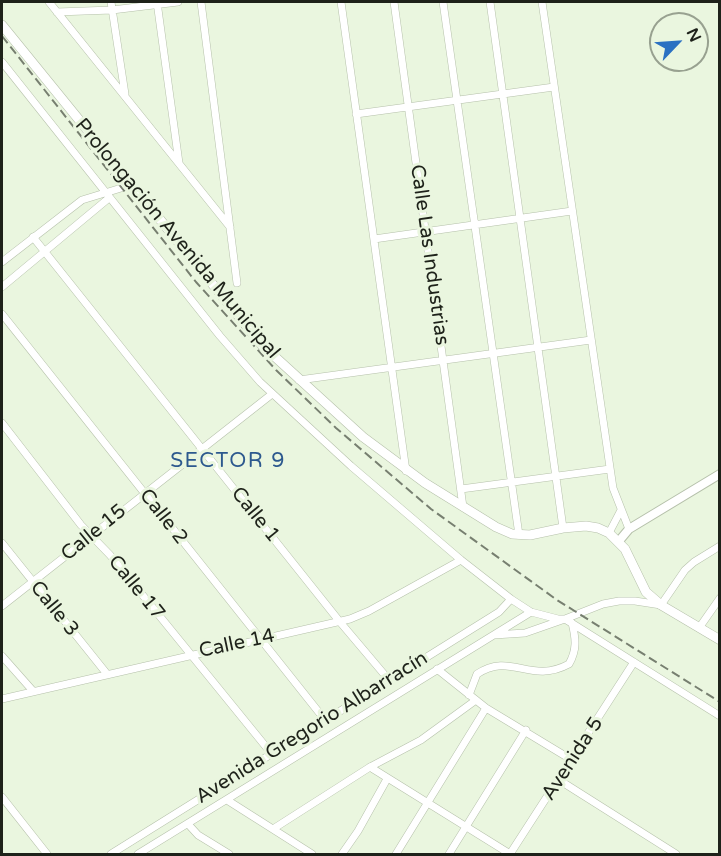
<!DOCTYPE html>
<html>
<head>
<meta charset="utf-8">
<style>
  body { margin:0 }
  #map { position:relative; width:721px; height:856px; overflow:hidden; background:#eaf6df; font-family:"Varela Round",sans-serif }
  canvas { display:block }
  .frame { position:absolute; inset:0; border:3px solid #1e221a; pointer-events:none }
  .north { position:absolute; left:649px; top:12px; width:60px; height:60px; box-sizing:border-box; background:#eaf6df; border:2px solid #98a190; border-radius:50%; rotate:65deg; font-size:16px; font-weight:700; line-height:24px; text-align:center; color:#1e221a }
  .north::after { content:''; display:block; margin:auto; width:21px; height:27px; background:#2b71c2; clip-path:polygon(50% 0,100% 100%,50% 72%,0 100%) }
</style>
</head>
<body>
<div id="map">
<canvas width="721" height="856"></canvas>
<div class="frame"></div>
<div class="north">N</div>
</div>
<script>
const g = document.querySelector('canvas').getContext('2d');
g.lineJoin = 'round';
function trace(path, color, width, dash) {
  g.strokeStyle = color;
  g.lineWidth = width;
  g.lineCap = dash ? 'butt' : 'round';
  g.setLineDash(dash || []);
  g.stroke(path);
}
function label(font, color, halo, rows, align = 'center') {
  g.font = font + ' "Varela Round",sans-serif';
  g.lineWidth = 6;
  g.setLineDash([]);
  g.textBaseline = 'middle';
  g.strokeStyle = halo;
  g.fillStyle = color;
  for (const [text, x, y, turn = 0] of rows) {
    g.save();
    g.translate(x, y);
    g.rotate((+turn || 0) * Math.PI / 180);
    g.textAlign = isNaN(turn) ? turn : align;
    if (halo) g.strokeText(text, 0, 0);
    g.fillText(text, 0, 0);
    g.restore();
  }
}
const minor = new Path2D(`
  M 49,2 L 230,227
  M 111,2 L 125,94
  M 157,2 L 179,163
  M 201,2 L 237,283
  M 341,2 L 406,471
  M 394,2 L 463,507
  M 443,2 L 519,535
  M 490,2 L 563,528
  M 542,2 L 613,488 L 629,529
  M 57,12 L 112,10 L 178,2
  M 2,62 L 220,336 L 260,382 L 351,466 L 461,560 L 511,599 L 531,612 L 558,619 L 565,619 L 603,604 L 619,601 L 635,601 L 661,605 L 685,570 L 694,562 L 720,546
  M 356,114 L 554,87
  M 33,237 L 340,622 L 389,680
  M 374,239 L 572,211
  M 2,262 L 82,200 L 131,185
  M 2,287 L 109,198
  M 2,314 L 325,720
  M 299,380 L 591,340
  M 2,423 L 81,525 L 110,555 L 271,753
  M 461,489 L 610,469
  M 609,533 L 621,510
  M 2,543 L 107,674
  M 2,606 L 272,394
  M 699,628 L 720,598
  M 494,635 L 525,633 L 565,619 L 720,716
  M 2,656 L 33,691
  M 437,669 L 486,708 L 572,760
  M 469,695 L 477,674 C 511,651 530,685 569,664 C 577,650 576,639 572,623
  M 2,699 L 350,619 L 369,611 L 461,560
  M 370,767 L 510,854
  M 559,780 L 676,854
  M 2,797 L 47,854
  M 227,800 L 312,854
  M 188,824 L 198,835 L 229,854
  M 273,829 L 370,767 L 421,740 L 476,700
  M 111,854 L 499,612 L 511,599
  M 138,854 L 531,612
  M 342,854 L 358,831 L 387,779
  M 396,854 L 486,708
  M 449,854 L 526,730
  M 510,854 L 634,662`);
const tertiary = new Path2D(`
  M 619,541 L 629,529 L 720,474`);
const secondary = new Path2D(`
  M 2,25 L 262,345 L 363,437 L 425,483 L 496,527 L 512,534 L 530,535 L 563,528 L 586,526 L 598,528 L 609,533 L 625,549 L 646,592 L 661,605 L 720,640`);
trace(minor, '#b5c0aa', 8);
trace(tertiary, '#b5c0aa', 10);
trace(secondary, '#b5c0aa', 10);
trace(minor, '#fff', 7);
trace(tertiary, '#fff', 8);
trace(secondary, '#fff', 9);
trace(new Path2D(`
  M 2,36 L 196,282 L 276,370 L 336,428 L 431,509 L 557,600 L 720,702`), '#777f70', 2, [9, 4.5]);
label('20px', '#1e221a', '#eaf6df', [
  ["Prolongación Avenida Municipal",177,239,50],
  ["Calle Las Industrias",429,255,82],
  ["Calle 1",255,515,51],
  ["Calle 2",163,517,52],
  ["Calle 15",94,533,-39],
  ["Calle 17",136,588,51],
  ["Calle 3",54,609,51],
  ["Calle 14",237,644,-12],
  ["Avenida Gregorio Albarracín",312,728,-32],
  ["Avenida 5",573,759,-57]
]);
g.letterSpacing = '1.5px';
label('21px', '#2d598e', '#eaf6df', [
  ["SECTOR 9",228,461]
]);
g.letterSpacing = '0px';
</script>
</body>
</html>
